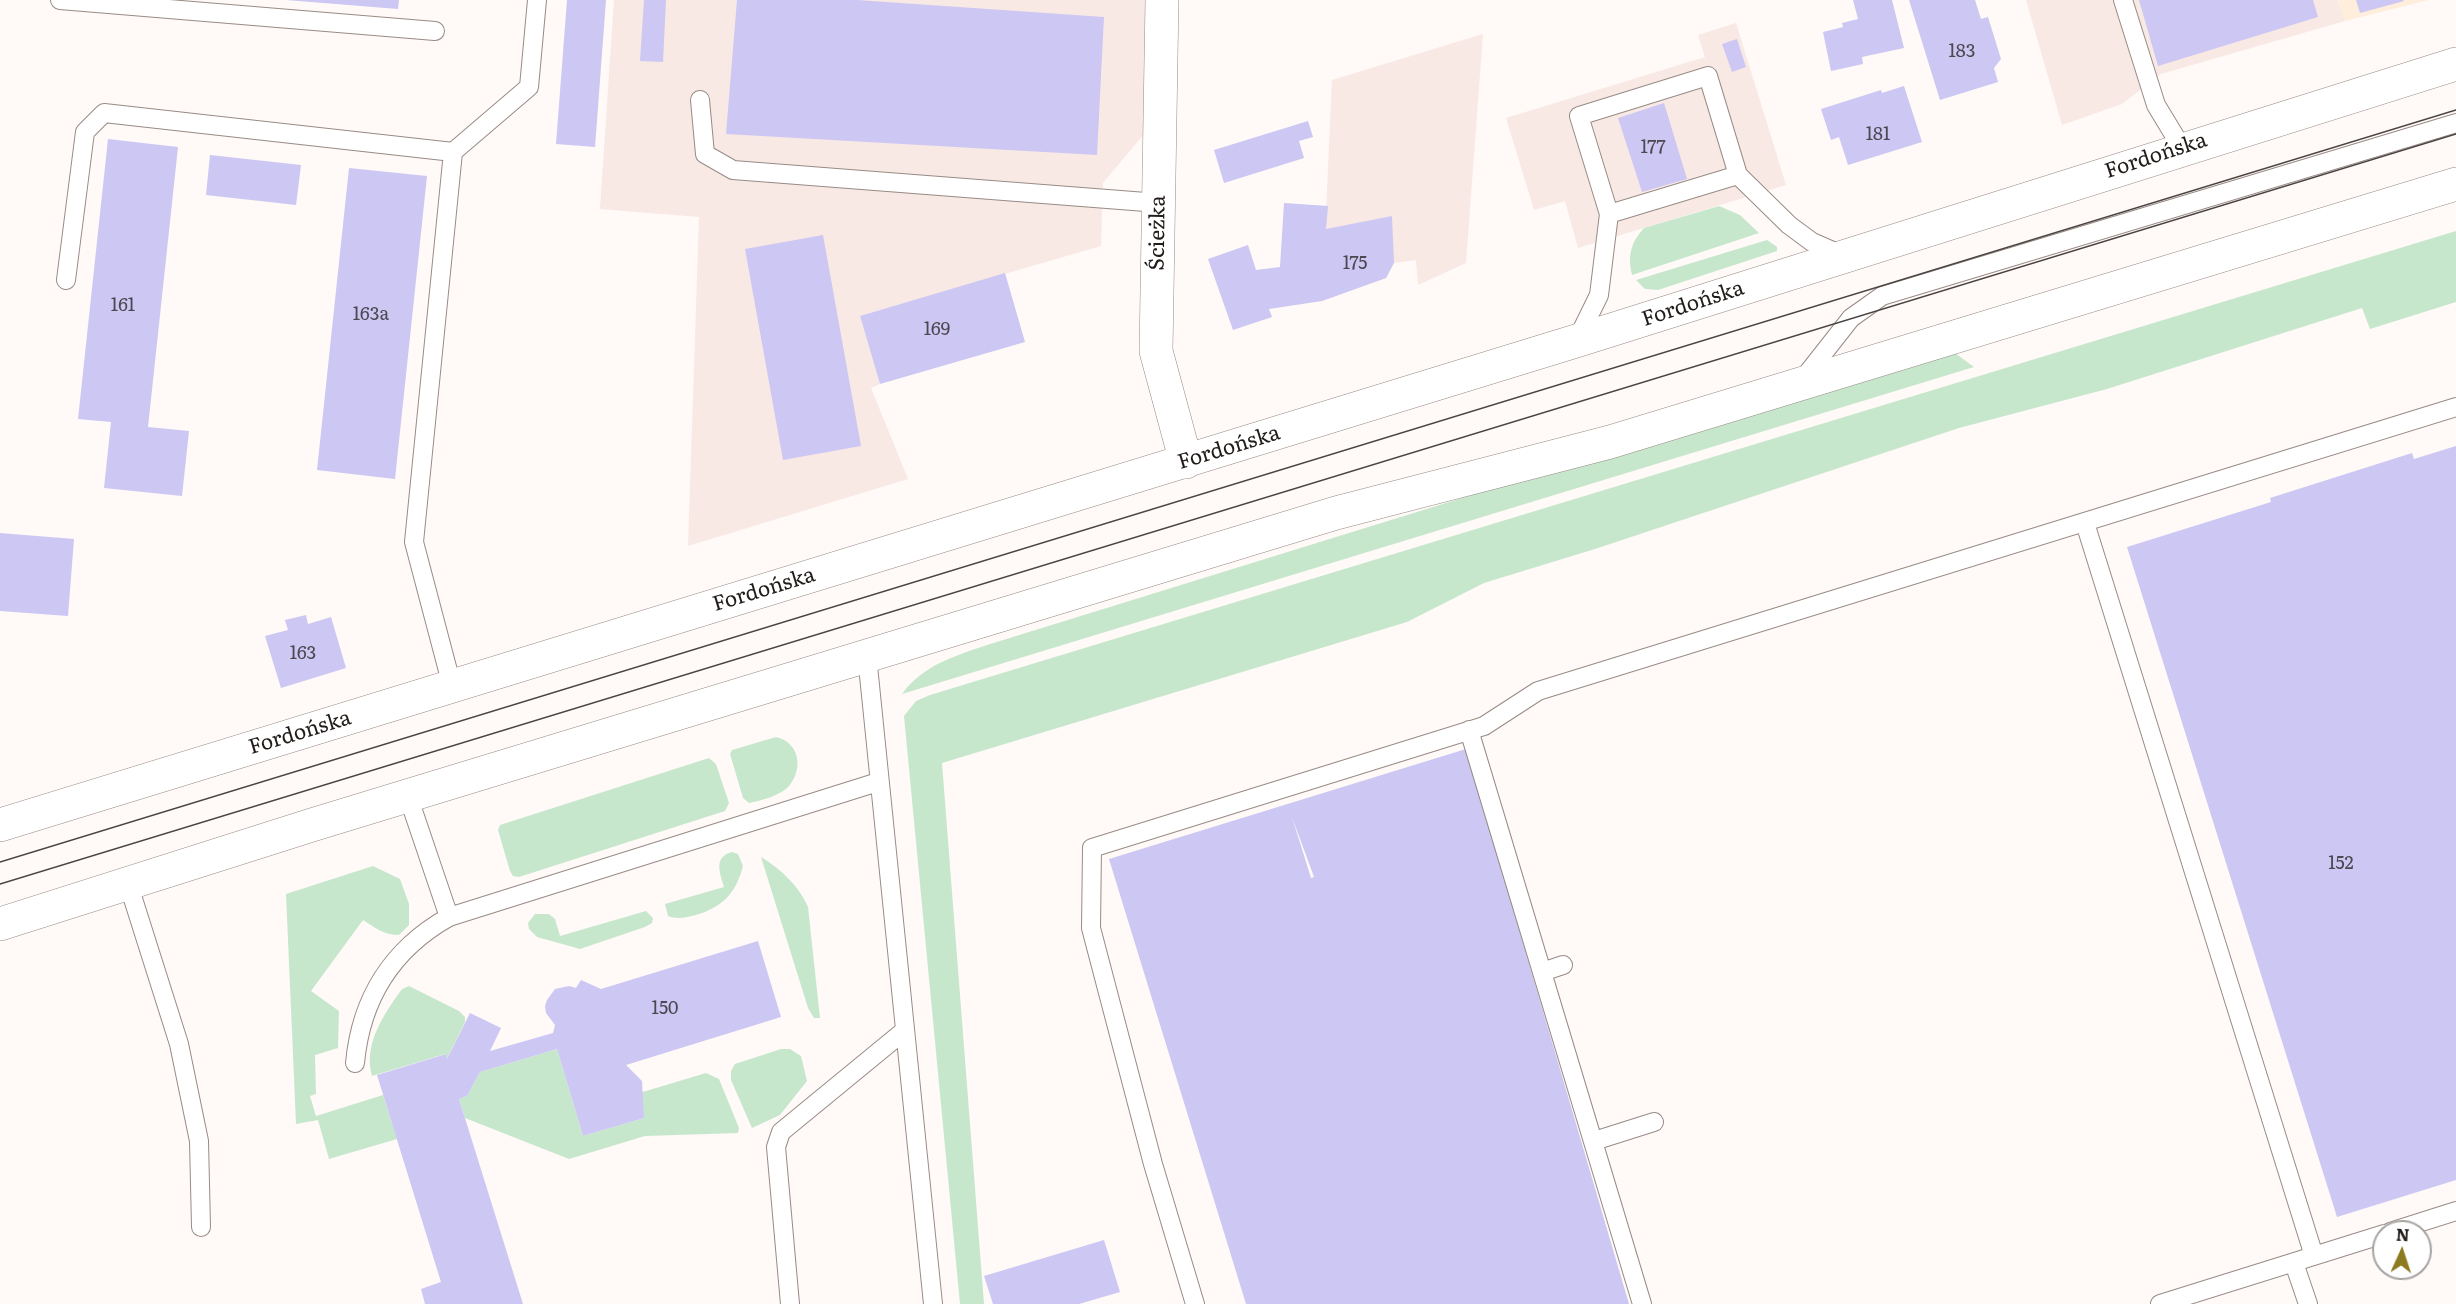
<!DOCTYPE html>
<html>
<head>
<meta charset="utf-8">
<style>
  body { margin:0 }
  #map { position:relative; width:2456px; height:1304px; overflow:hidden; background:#fff9f7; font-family:Literata,serif }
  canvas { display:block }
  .north { position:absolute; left:2372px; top:1220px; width:60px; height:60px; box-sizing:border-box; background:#fff; border:2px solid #a6a4a3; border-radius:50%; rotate:3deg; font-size:16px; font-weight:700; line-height:24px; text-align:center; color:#211c19 }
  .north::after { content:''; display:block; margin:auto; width:21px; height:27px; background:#8e7b21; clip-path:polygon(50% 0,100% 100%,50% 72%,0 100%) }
</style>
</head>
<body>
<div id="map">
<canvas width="2456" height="1304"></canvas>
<div class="north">N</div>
</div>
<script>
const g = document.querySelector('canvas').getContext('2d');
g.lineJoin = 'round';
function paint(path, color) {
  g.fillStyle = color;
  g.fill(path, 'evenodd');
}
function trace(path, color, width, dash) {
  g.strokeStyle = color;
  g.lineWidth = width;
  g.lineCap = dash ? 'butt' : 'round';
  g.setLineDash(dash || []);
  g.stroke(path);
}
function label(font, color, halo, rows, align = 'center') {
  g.font = font + ' Literata,serif';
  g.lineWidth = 4.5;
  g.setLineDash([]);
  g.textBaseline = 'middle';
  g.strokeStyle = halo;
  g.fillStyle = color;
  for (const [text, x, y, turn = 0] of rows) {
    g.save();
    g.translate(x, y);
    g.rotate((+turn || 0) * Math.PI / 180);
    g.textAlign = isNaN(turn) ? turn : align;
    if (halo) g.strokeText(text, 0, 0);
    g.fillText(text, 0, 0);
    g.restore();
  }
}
paint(new Path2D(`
  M 614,0 L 1149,0 L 1144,134 L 1103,183 L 1101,246 L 860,316 L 880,384 L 871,388 L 908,479 L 688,546 L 699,217 L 600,209 Z
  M 2026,0 L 2338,0 L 2345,21 L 2161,74 L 2122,104 L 2062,125 Z
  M 1736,23 L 1786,185 L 1578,248 L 1565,201 L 1534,210 L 1506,118 L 1705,57 L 1698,35 Z
  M 1483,34 L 1466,263 L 1418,285 L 1416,260 L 1394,263 L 1386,278 L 1322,301 L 1332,80 Z`), '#f8e9e5');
paint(new Path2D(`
  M 2338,0 L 2429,0 L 2345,21 Z`), '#feeedb');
paint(new Path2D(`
  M 1719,206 L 1740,215 L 1759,233 L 1632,275 C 1627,256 1631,242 1644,228 Z
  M 2456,231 L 2456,302 L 2370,329 L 2362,308 L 2107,389 L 1959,428 L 1595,549 L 1484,583 L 1407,622 L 942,763 L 984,1304 L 960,1304 L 904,716 L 916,701 L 930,695 Z
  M 1767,240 L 1777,247 L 1777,251 L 1658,290 L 1645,289 L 1636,280 Z
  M 1934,352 L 1955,353 L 1974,367 L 902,694 C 923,665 955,656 987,645 Z
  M 776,737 C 799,742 804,768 789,786 C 781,795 761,801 749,803 L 743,798 L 730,754 L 732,750 Z
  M 709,758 L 716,764 L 729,803 L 725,811 L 519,877 L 513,876 L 510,871 L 498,830 L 500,825 Z
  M 732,852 L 738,854 L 743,866 C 736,893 723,907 696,915 C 687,917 678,920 668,916 L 665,904 L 724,887 C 720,873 713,857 732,852 Z
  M 761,857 C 781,869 799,886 808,907 L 820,1018 L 814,1018 L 808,1008 Z
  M 373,866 L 400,879 L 409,904 L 409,925 L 399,935 C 383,935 376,928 363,920 L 311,991 L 339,1011 L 338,1048 L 315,1055 L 316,1094 L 310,1096 L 316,1116 L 383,1095 L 397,1139 L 329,1159 L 318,1120 L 296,1124 L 286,894 Z
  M 646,911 L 653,918 L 652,923 L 645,927 L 580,949 L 537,937 L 529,929 L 528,923 L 535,914 L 549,914 L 555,919 L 560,936 Z
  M 409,986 L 459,1011 L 465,1017 L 465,1022 L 447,1059 L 445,1054 L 372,1076 C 363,1044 384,1014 402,989 Z
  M 557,1049 L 583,1136 L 644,1118 L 636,1094 L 706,1073 L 719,1079 L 739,1128 L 738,1133 L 645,1136 L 569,1159 L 465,1118 L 459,1099 L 467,1096 L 480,1072 Z
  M 781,1049 L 790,1049 L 801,1056 L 807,1081 L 780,1115 L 752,1128 L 731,1080 L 731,1071 L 735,1064 Z`), '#c7e7cd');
paint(new Path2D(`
  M 286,0 L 399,0 L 398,9 Z
  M 567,0 L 606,0 L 595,147 L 556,144 Z
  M 644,0 L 666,0 L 663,62 L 640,61 Z
  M 737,0 L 857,0 L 1104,17 L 1097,155 L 726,134 Z
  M 1853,0 L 1892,0 L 1904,48 L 1862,57 L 1863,64 L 1831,71 L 1823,32 L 1843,27 L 1842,23 L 1858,19 Z
  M 1909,0 L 1975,0 L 1981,19 L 1988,17 L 2001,59 L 1994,68 L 1998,82 L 1940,100 Z
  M 2139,0 L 2313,0 L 2318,17 L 2158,66 Z
  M 2356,0 L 2403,0 L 2404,1 L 2360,13 Z
  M 1737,39 L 1746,67 L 1732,72 L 1722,44 Z
  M 1904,86 L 1922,142 L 1848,165 L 1839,137 L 1831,140 L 1821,109 L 1881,90 L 1882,93 Z
  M 1664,103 L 1687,179 L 1642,192 L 1618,118 Z
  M 1308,121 L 1313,137 L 1299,141 L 1304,158 L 1224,183 L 1214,150 Z
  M 108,139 L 178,147 L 148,427 L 189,431 L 182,496 L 104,488 L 111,422 L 78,419 Z
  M 210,155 L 301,165 L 296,205 L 206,195 Z
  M 349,168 L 427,176 L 395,479 L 317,470 Z
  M 1284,203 L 1328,206 L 1326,229 L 1392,216 L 1394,263 L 1386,278 L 1322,301 L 1269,309 L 1272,317 L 1233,330 L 1208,259 L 1248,245 L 1256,270 L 1280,267 Z
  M 823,235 L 861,446 L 783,460 L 745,249 Z
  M 1005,273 L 1025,342 L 880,384 L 860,316 Z
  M 2456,446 L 2456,1180 L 2337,1217 L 2127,547 L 2271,502 L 2270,498 L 2412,453 L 2414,459 Z
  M 0,533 L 74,539 L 68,616 L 0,611 Z
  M 306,615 L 308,624 L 331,617 L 346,668 L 281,688 L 265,636 L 288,630 L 285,620 Z
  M 1466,749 L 1629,1304 L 1246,1304 L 1109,859 ZM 1292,817 L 1314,877 L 1311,878 Z
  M 758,941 L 781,1017 L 626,1065 L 642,1081 L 644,1118 L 583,1136 L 557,1049 L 480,1072 L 467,1096 L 459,1099 L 523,1304 L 425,1304 L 421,1289 L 441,1282 L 377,1075 L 446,1054 L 447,1059 L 470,1013 L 501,1028 L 490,1051 L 553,1033 L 555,1025 L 546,1013 L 545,1006 L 547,1000 L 555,989 L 569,986 L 576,988 L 581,980 L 601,989 Z
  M 1104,1240 L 1120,1292 L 1079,1304 L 993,1304 L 984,1276 Z`), '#cdc7f3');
const service = new Path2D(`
  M 60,0 L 435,31
  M 2123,0 L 2156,105 L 2182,148
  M 700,100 L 705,154 L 733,170 L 1159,203
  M 1609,214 L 1738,175
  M 66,280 L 85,132 L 104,113 L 453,152
  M 1577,340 L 1599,295 L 1609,214 L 1579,116 L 1708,76 L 1738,175 L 1789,225 L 1812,242 L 1844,256
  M 1803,379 L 1851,318 L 1882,296 L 2456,123
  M 2085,523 L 2314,1256
  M 867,656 L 933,1304
  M 452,686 L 414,542 L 453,152 L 529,87 L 537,0
  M 1469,730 L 1642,1304
  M 408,796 L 449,917
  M 128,883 L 179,1044 L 199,1141 L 201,1227
  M 1542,972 L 1563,965
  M 355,1063 C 361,999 392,949 449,917 L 878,782
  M 1594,1141 L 1654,1122
  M 2390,1232 L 2456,1211
  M 2294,1263 L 2308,1304
  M 790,1304 L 776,1147 L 781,1132 L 904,1031
  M 1195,1304 L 1153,1164 L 1091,928 L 1092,848 L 1484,726 L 1538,691 L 2456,407
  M 2160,1304 L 2384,1234`);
const minor = new Path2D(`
  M 1162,0 L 1156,351 L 1186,462`);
const secondary = new Path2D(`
  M 0,825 L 1576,341 L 2456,64
  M 0,924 L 315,824 L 1336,513 L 1610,442 L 2456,184`);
trace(service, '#988b85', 20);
trace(minor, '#988b85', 34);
trace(secondary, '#988b85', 34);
trace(service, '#fff', 18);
trace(minor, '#fff', 33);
trace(secondary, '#fff', 33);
trace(new Path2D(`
  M 0,862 L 2456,110
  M 0,884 L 2456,134`), '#494441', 1.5);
label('18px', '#4c4750', null, [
  ["183",1962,52],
  ["181",1878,135],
  ["177",1653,148],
  ["175",1355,264],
  ["161",123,306],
  ["163a",371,315],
  ["169",937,330],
  ["163",303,654],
  ["152",2341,864],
  ["150",665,1009]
]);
label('21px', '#211c19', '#fff', [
  ["Fordońska",2156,156,-18],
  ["Ścieżka",1158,233,-89],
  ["Fordońska",1693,304,-18],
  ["Fordońska",1229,448,-17],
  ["Fordońska",764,590,-17],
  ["Fordońska",300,733,-17]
]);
</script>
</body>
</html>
